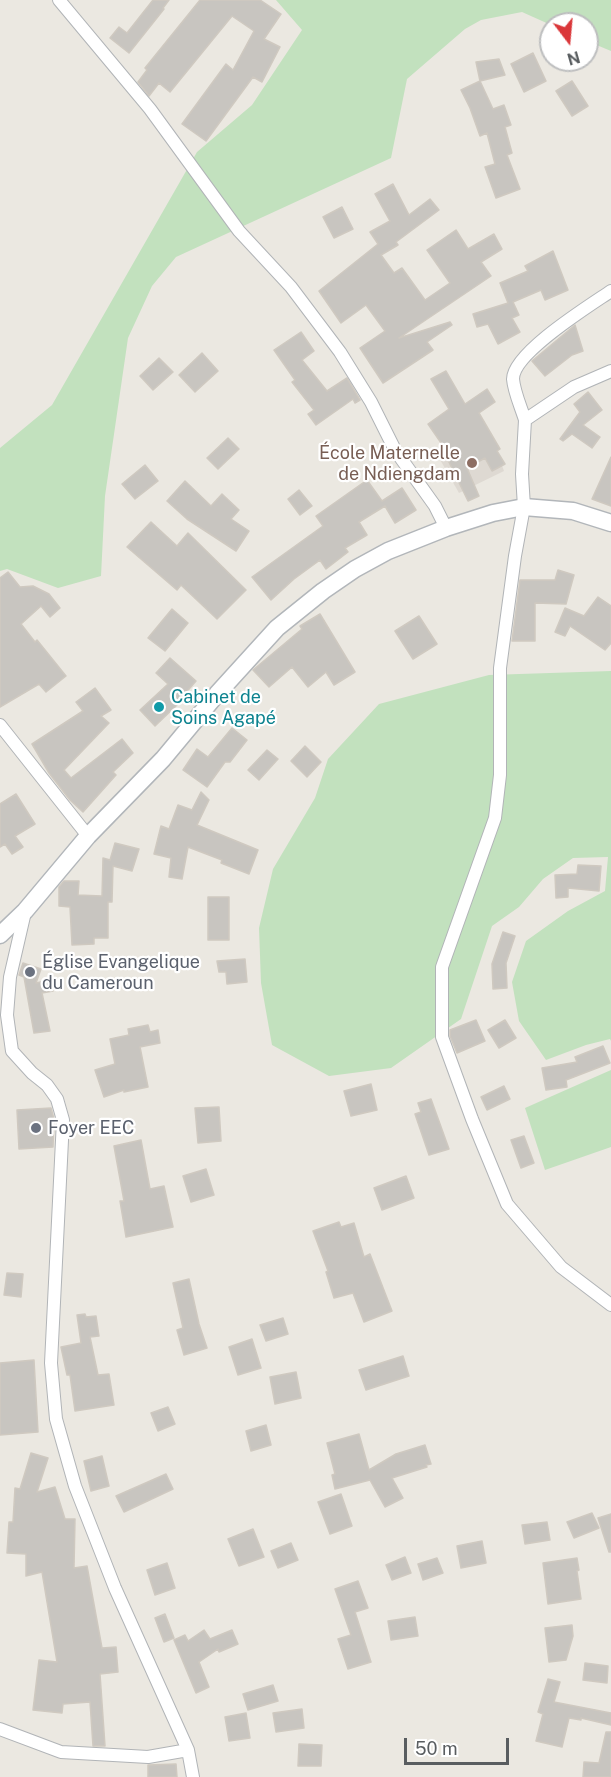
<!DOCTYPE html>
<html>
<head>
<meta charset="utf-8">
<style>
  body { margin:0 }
  #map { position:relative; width:611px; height:1777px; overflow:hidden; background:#ebe8e1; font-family:"Public Sans",sans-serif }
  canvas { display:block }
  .north { position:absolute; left:539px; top:12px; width:60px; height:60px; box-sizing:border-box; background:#fff; border:2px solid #bdbebf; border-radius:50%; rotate:164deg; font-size:16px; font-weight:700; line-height:24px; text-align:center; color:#595d60 }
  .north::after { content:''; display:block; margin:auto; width:21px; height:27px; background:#da373a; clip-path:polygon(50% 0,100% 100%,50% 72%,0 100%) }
  .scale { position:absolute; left:404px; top:1738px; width:105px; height:27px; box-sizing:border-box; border:3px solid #595d60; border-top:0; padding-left:8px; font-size:18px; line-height:21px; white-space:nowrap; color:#595d60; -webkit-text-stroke:4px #fff; paint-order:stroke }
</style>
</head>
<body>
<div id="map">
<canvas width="611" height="1777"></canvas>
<div class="north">N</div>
<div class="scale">50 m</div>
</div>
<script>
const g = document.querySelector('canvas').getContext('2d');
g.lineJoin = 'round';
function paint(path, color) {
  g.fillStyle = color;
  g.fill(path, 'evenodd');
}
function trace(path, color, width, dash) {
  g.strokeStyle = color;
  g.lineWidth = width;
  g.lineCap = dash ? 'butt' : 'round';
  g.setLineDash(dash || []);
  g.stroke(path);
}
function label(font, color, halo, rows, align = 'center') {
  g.font = font + ' "Public Sans",sans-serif';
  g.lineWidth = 4.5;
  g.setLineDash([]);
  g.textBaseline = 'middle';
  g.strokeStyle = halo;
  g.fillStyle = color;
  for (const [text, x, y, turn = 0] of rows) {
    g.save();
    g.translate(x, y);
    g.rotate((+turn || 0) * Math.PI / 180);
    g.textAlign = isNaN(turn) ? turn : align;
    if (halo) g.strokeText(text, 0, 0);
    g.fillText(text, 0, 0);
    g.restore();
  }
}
paint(new Path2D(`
  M 488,429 L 504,471 L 459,493 L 438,456 Z`), '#ded9d2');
paint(new Path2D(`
  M 276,0 L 611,0 L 611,51 L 587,41 L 587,24 L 551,25 L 522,12 L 481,20 L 465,29 L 407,79 L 391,158 L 176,257 L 152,286 L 128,338 L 105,496 L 101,576 L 58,588 L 7,569 L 0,571 L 0,448 L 52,405 L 197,152 L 252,105 L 302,30 Z
  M 611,671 L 611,1041 L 610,1039 L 586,1045 L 546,1060 L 519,1021 L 512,982 L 526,941 L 568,911 L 605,891 L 608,857 L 573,858 L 543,879 L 519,907 L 492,926 L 461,1019 L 391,1068 L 329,1076 L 272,1045 L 261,983 L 259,928 L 273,869 L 315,798 L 328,759 L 379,704 L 489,675 Z
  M 611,1070 L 611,1147 L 545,1170 L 525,1108 Z`), '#c2e1be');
const building = new Path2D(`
  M 153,0 L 169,0 L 163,8 L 164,9 L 129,53 L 110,38 L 119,27 L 127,33 Z
  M 200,0 L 260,0 L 281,14 L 264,39 L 280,47 L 262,82 L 253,77 L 206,141 L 182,124 L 226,64 L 233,70 L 254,31 L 232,16 L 170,92 L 159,83 L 149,96 L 138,82 L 147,70 L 145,68 Z
  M 533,53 L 546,81 L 524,92 L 511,64 Z
  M 499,59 L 505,75 L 480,81 L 476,62 Z
  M 480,81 L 493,109 L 504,105 L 511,125 L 505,127 L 512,153 L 507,155 L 520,189 L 496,198 L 485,167 L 495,164 L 487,133 L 480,136 L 470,108 L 461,90 Z
  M 572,81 L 588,106 L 572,116 L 556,91 Z
  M 393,184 L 409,215 L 430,199 L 439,210 L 396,242 L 398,245 L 381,255 L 394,273 L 402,268 L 425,300 L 450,283 L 427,250 L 456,230 L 468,249 L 494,234 L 502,249 L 481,262 L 491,276 L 399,338 L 450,322 L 452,325 L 427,342 L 433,350 L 383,383 L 360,348 L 385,331 L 366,305 L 341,323 L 319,291 L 378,244 L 370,232 L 390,221 L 375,194 Z
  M 342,207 L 353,229 L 334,238 L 323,217 Z
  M 553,251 L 568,290 L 545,300 L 541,290 L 513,302 L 519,315 L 512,318 L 520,332 L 498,344 L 488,324 L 477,327 L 473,314 L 508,303 L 500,283 L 528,271 L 525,266 Z
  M 575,325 L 583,351 L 572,355 L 545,376 L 532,361 Z
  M 301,332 L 314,351 L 302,360 L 327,391 L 347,378 L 360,400 L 355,403 L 353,399 L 316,425 L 308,414 L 314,410 L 292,382 L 295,380 L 274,350 Z
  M 202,353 L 218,371 L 195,392 L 179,375 Z
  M 159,358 L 173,372 L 153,390 L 140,376 Z
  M 446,371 L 465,404 L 487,389 L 495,402 L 479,413 L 500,449 L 497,451 L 505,464 L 492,471 L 485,458 L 467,468 L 479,496 L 468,501 L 445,454 L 448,453 L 428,424 L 449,409 L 431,379 Z
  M 588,392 L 602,410 L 583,425 L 600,437 L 592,448 L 572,434 L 563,441 L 560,439 L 580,412 L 574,404 Z
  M 228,438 L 239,449 L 218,469 L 207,458 Z
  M 611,457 L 611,506 L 592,499 Z
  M 145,465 L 158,481 L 135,499 L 122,484 Z
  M 367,480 L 382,501 L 402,488 L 416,510 L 395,523 L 385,506 L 359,522 L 367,535 L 345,548 L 348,552 L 326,569 L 320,560 L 294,579 L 271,600 L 252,577 L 323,526 L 316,516 Z
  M 185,481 L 211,506 L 222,494 L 239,510 L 231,519 L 249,531 L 236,551 L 187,519 L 167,501 Z
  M 299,490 L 312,506 L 300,515 L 288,499 Z
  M 151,522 L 177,546 L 188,533 L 246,590 L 217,619 L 181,585 L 177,590 L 127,547 Z
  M 558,570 L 574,575 L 566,604 L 535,603 L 535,641 L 512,641 L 520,580 L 555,580 Z
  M 8,572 L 20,587 L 33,586 L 49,594 L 60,608 L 50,617 L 41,606 L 21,624 L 35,642 L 37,640 L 66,676 L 46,692 L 39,684 L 0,707 L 0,578 Z
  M 598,597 L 611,606 L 611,643 L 605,650 L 570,626 L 565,636 L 555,632 L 565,608 L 584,616 Z
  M 172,609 L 188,623 L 165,651 L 148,638 Z
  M 320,614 L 355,672 L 334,685 L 326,672 L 308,687 L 292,667 L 269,687 L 253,670 L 302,629 L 300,626 Z
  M 419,616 L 437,644 L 413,659 L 395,631 Z
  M 170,658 L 196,681 L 176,704 L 177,705 L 155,726 L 140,710 L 168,684 L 156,673 Z
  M 95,688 L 111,710 L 101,716 L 109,723 L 64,770 L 71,778 L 122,739 L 133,753 L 113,772 L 116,775 L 83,812 L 70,800 L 49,773 L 32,744 L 83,711 L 76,702 Z
  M 232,728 L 247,740 L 230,762 L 225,762 L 207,787 L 183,770 L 197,749 L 208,757 Z
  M 305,746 L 321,762 L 307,777 L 291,761 Z
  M 267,750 L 278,759 L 259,780 L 248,770 Z
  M 201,792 L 209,800 L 197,825 L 258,850 L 249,874 L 221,863 L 222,860 L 188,847 L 182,879 L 169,877 L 171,858 L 154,854 L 161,826 L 169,829 L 178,805 L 192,810 Z
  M 16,794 L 35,824 L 15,836 L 23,847 L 12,854 L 5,844 L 0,847 L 0,804 Z
  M 115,843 L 139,849 L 132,871 L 113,866 L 112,902 L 108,902 L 108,938 L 94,938 L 94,944 L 72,945 L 70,907 L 59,906 L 59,887 L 64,881 L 79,881 L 78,895 L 102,896 L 103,858 L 110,860 Z
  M 578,865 L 601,866 L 599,891 L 568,888 L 568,897 L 556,898 L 555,875 L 577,874 Z
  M 208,897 L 229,897 L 229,940 L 208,940 Z
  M 503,932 L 515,936 L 506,963 L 507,988 L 493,989 L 492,964 Z
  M 245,959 L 247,982 L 227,984 L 226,972 L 219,972 L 217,961 Z
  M 23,963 L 41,969 L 36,983 L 50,980 L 53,991 L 42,993 L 50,1031 L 34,1033 L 24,977 L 19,975 Z
  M 476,1020 L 485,1041 L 457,1053 L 450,1036 L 450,1030 Z
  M 505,1020 L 516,1038 L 499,1048 L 488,1030 Z
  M 148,1025 L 150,1032 L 158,1030 L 160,1043 L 140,1047 L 148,1087 L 124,1092 L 124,1090 L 104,1097 L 95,1070 L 115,1064 L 110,1039 L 129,1035 L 128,1029 Z
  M 603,1046 L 610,1063 L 566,1080 L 567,1087 L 546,1090 L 542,1068 L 577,1062 L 575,1057 Z
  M 371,1084 L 377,1110 L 351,1116 L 344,1091 Z
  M 504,1086 L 510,1099 L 487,1110 L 481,1097 Z
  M 431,1099 L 449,1149 L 429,1155 L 415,1114 L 421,1112 L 418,1103 Z
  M 219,1107 L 221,1141 L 198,1143 L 195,1108 Z
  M 51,1108 L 54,1119 L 53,1147 L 19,1149 L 17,1110 Z
  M 524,1136 L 534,1163 L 521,1168 L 511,1140 Z
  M 141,1140 L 150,1189 L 164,1186 L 173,1227 L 126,1237 L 120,1201 L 124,1201 L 114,1146 Z
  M 206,1169 L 214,1195 L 191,1202 L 183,1176 Z
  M 406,1176 L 414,1198 L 382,1210 L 374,1188 Z
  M 339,1222 L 341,1227 L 354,1223 L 364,1257 L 370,1254 L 392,1311 L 364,1322 L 353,1293 L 334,1298 L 326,1272 L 328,1271 L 313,1231 Z
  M 7,1273 L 23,1274 L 21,1297 L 4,1295 Z
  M 189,1279 L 199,1324 L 207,1348 L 184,1355 L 177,1330 L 183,1328 L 173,1283 Z
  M 85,1314 L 86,1317 L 96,1316 L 99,1336 L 90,1337 L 98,1375 L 109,1374 L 114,1405 L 75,1411 L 70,1375 L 67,1375 L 61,1347 L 81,1343 L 77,1315 Z
  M 283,1318 L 288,1334 L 266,1341 L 260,1325 Z
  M 252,1339 L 261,1368 L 238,1375 L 229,1347 Z
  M 403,1356 L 409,1376 L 366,1390 L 359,1370 Z
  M 34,1360 L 38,1432 L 0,1435 L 0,1363 Z
  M 296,1372 L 301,1398 L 275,1404 L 270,1377 Z
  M 168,1407 L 175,1424 L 158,1431 L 151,1413 Z
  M 266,1425 L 271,1445 L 251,1451 L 246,1431 Z
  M 359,1434 L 369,1470 L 396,1454 L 425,1445 L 431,1464 L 426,1465 L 427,1467 L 392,1478 L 403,1498 L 385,1507 L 370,1480 L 335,1489 L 332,1475 L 335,1474 L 327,1443 Z
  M 31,1453 L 48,1458 L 37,1492 L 55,1487 L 65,1519 L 75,1519 L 74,1568 L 87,1566 L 102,1648 L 116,1647 L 118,1672 L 100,1674 L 105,1746 L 93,1746 L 90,1702 L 63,1704 L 62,1713 L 33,1710 L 39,1660 L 57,1662 L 42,1572 L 26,1576 L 26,1554 L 7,1553 L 9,1522 L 13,1522 L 15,1488 L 20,1489 Z
  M 102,1456 L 109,1486 L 91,1491 L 84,1461 Z
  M 166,1474 L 173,1489 L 124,1512 L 116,1496 Z
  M 341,1494 L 352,1526 L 330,1534 L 318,1502 Z
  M 592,1513 L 599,1528 L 574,1538 L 567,1522 Z
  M 611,1514 L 611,1552 L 609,1552 L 598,1518 Z
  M 547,1522 L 550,1540 L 525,1544 L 522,1525 Z
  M 253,1529 L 264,1557 L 239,1566 L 228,1539 Z
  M 482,1541 L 486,1563 L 461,1568 L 457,1546 Z
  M 291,1543 L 298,1560 L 278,1568 L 271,1551 Z
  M 405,1557 L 411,1573 L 392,1580 L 386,1565 Z
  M 437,1558 L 443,1573 L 423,1580 L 418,1564 Z
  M 577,1558 L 579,1570 L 577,1571 L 581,1599 L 548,1604 L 543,1563 Z
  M 167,1563 L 175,1588 L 155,1595 L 147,1570 Z
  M 358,1581 L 368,1608 L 355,1612 L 371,1662 L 348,1669 L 338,1639 L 351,1635 L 335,1589 Z
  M 165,1614 L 174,1638 L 164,1642 L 155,1618 Z
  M 415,1617 L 418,1636 L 391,1640 L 388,1621 Z
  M 572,1625 L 573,1636 L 566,1660 L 549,1662 L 545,1628 Z
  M 204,1630 L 210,1639 L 232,1630 L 238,1644 L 219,1652 L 218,1649 L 199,1662 L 209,1687 L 196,1693 L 174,1640 L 185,1635 L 188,1641 Z
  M 585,1663 L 608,1666 L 607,1683 L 583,1680 Z
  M 548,1679 L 560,1682 L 554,1702 L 611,1713 L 611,1725 L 581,1718 L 581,1720 L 569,1718 L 562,1747 L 536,1741 L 543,1714 L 538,1712 Z
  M 273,1685 L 278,1701 L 248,1710 L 243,1694 Z
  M 302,1709 L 304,1728 L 276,1732 L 273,1713 Z
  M 246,1713 L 250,1738 L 229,1741 L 225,1717 Z
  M 606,1732 L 611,1732 L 611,1777 L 583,1777 L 584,1762 L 599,1763 Z
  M 299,1744 L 322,1745 L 321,1766 L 298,1766 Z
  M 176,1764 L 177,1777 L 148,1777 L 148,1765 Z`);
paint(building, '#c8c5c0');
trace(building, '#cfc9c0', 1.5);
const street = new Path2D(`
  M 59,0 L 150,109 L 239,231 L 291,287 L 340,352 L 371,402 L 395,450 L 435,506 L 446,528
  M 611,371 L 574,387 L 525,420 L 522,474 L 524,507 L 515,556 L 500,668 L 500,775 L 495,818 L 442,967 L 442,1037 L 472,1119 L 507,1204 L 561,1267 L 611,1305
  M 525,420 C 521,407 514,392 513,379 C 513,353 589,306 611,291
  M 0,725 L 88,836
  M 25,912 L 10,977 L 7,1015 L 12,1051 L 32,1073 L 47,1085 L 57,1099 L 63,1120 L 51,1363 L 56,1419 L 75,1486 L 115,1588 L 188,1750 L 193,1777
  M 0,1729 L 61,1752 L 148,1757 L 188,1750`);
const secondary = new Path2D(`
  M 0,935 L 25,911 L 88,836 L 163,759 L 217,694 L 277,628 L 323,591 L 355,569 L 388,551 L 446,528 L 493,513 L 524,507 L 573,511 L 611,523`);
trace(street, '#b1b4b7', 14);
trace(secondary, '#b2b6ba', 19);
trace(street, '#fff', 12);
trace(secondary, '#fff', 16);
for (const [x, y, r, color] of [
  [472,463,6,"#8d6e63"],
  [159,707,6,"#0f9aa8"],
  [30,972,6,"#6b7280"],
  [36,1128,6,"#6b7280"]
]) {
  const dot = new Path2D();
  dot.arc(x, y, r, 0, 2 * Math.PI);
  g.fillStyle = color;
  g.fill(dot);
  trace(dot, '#fff', 2);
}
label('18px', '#785e54', '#fff', [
  ["École Maternelle",460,453],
  ["de Ndiengdam",460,474]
], 'right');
label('18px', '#0d838f', '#fff', [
  ["Cabinet de",171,697],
  ["Soins Agapé",171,718]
], 'left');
label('18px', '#5b616d', '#fff', [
  ["Église Evangelique",42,962],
  ["du Cameroun",42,983],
  ["Foyer EEC",48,1128]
], 'left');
</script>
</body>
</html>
